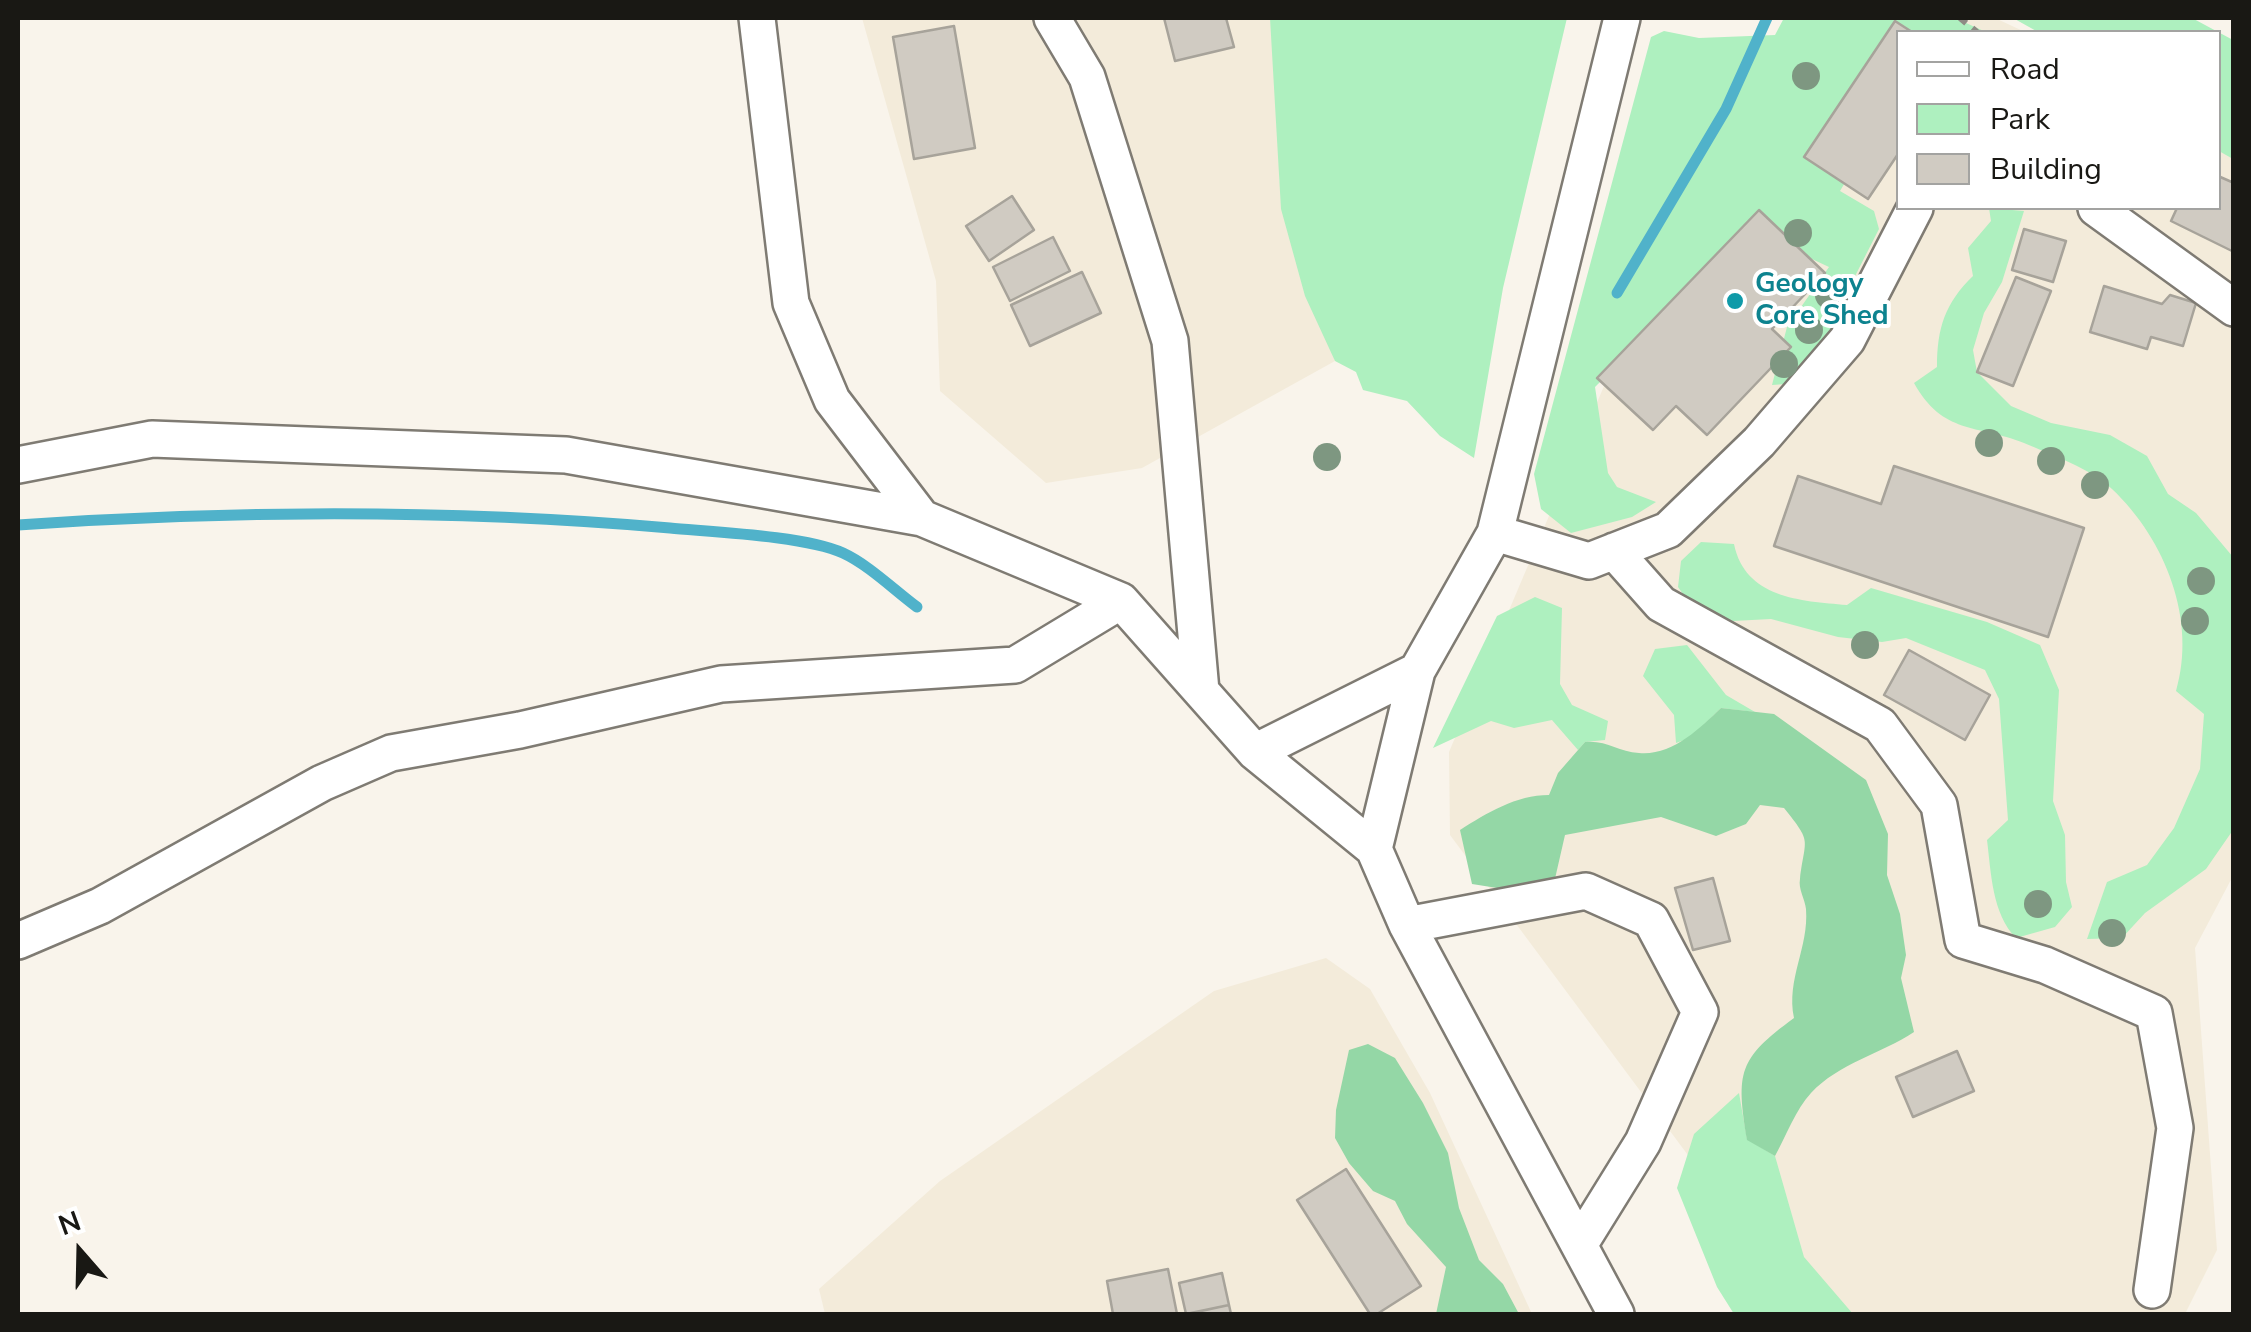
<!DOCTYPE html>
<html>
<head>
<meta charset="utf-8">
<style>
  body { margin:0 }
  #map { position:relative; width:2251px; height:1332px; overflow:hidden; background:#f9f4eb; font-family:"Nunito Sans",sans-serif }
  canvas { display:block }
  .frame { position:absolute; inset:0; border:20px solid #191814; pointer-events:none }
  .legend { position:absolute; left:1896px; top:30px; width:325px; height:180px; box-sizing:border-box; background:#fff; border:2px solid #a3a3a1; margin:0; padding:12px 18px; list-style:none; font-size:30px; color:#191814 }
  .legend li { display:flex; align-items:center; gap:20px; height:50px }
  .legend b { width:50px; border:2px solid #a3a3a1 }
  .north { position:absolute; left:30px; top:1202px; width:100px; height:100px; -webkit-text-stroke:8px #fff; paint-order:stroke; rotate:340deg; font-size:28px; font-weight:700; line-height:40px; text-align:center; color:#191814 }
  .north::after { content:''; display:block; margin:auto; width:35px; height:45px; background:#191814; clip-path:polygon(50% 0,100% 100%,50% 72%,0 100%) }
</style>
</head>
<body>
<div id="map">
<canvas width="2251" height="1332"></canvas>
<div class="frame"></div>
<ul class="legend">
<li><b style="height:12px;background:#fff"></b>Road</li>
<li><b style="height:28px;background:#aef0bf"></b>Park</li>
<li><b style="height:28px;background:#d0cbc2"></b>Building</li>
</ul>
<div class="north">N</div>
</div>
<script>
const g = document.querySelector('canvas').getContext('2d');
g.lineJoin = 'round';
function paint(path, color) {
  g.fillStyle = color;
  g.fill(path, 'evenodd');
}
function trace(path, color, width, dash) {
  g.strokeStyle = color;
  g.lineWidth = width;
  g.lineCap = dash ? 'butt' : 'round';
  g.setLineDash(dash || []);
  g.stroke(path);
}
function label(font, color, halo, rows, align = 'center') {
  g.font = font + ' "Nunito Sans",sans-serif';
  g.lineWidth = 8;
  g.setLineDash([]);
  g.textBaseline = 'middle';
  g.strokeStyle = halo;
  g.fillStyle = color;
  for (const [text, x, y, turn = 0] of rows) {
    g.save();
    g.translate(x, y);
    g.rotate((+turn || 0) * Math.PI / 180);
    g.textAlign = isNaN(turn) ? turn : align;
    if (halo) g.strokeText(text, 0, 0);
    g.fillText(text, 0, 0);
    g.restore();
  }
}
paint(new Path2D(`
  M 862,18 L 1288,18 L 1279,180 L 1335,361 L 1142,468 L 1046,483 L 940,391 L 936,281 Z
  M 1899,18 L 1995,18 L 2025,32 L 1898,32 L 1898,208 L 2218,208 L 2219,132 L 2233,140 L 2234,874 L 2195,948 L 2217,1250 L 2185,1314 L 1806,1314 L 1450,835 L 1449,752 L 1618,353 Z
  M 1326,958 L 1370,989 L 1430,1093 L 1532,1314 L 825,1314 L 819,1289 L 940,1181 L 1214,991 Z`), '#f3ebda');
paint(new Path2D(`
  M 1270,18 L 1567,18 L 1503,288 L 1474,458 L 1440,436 L 1407,401 L 1363,390 L 1356,372 L 1335,361 L 1305,296 L 1281,209 Z
  M 1784,18 L 1955,18 L 1986,32 L 1898,32 L 1898,92 L 1840,191 L 1874,211 L 1879,229 L 1850,286 L 1843,315 L 1786,384 L 1772,385 L 1787,327 L 1829,267 L 1752,231 L 1595,387 L 1608,473 L 1617,487 L 1656,502 L 1632,517 L 1571,533 L 1541,509 L 1534,474 L 1651,37 L 1664,31 L 1699,38 L 1775,35 Z
  M 2013,18 L 2192,18 L 2233,40 L 2233,159 L 2219,151 L 2218,32 L 2038,32 Z
  M 1989,208 L 2024,211 L 2002,282 L 1984,313 L 1973,350 L 1977,372 L 2011,406 L 2051,423 L 2110,435 L 2147,456 L 2168,494 L 2196,513 L 2233,557 L 2233,830 L 2206,869 L 2145,913 L 2122,938 L 2087,939 L 2107,882 L 2147,865 L 2174,828 L 2200,769 L 2204,714 L 2176,691 C 2197,621 2166,540 2112,489 C 2090,468 2052,455 2024,443 C 1976,424 1943,435 1914,383 L 1937,367 C 1937,328 1945,303 1973,276 L 1968,248 L 1991,221 Z
  M 1701,542 L 1734,544 C 1745,598 1800,601 1847,605 L 1871,588 L 1987,622 L 2040,645 L 2059,690 L 2053,801 L 2065,835 L 2066,882 L 2072,907 L 2055,927 L 2016,938 C 1992,914 1991,872 1987,840 L 2008,820 L 1999,699 L 1985,670 L 1906,638 L 1882,642 L 1838,637 L 1771,619 L 1733,621 L 1690,604 L 1678,587 L 1681,561 Z
  M 1535,597 L 1562,608 L 1560,684 L 1572,705 L 1608,721 L 1605,740 L 1585,742 L 1578,750 L 1552,720 L 1514,728 L 1491,721 L 1433,748 L 1497,616 Z
  M 1687,645 L 1726,695 L 1755,712 L 1721,708 L 1690,738 L 1676,743 L 1674,715 L 1643,676 L 1655,649 Z
  M 1739,1093 L 1747,1139 L 1775,1156 L 1804,1257 L 1853,1314 L 1734,1314 L 1717,1287 L 1677,1188 L 1694,1134 Z`), '#aef0bf');
paint(new Path2D(`
  M 1721,708 L 1774,714 L 1866,780 L 1888,834 L 1887,875 L 1900,914 L 1906,955 L 1901,978 L 1914,1032 C 1881,1054 1839,1063 1811,1093 C 1796,1109 1786,1136 1775,1156 L 1747,1140 C 1736,1072 1738,1059 1794,1018 C 1786,979 1809,948 1806,909 C 1805,899 1798,889 1800,879 C 1805,837 1813,844 1784,808 L 1760,805 L 1746,824 L 1716,836 L 1661,817 L 1565,835 L 1554,883 L 1529,893 L 1472,884 L 1460,830 C 1487,813 1516,795 1549,795 L 1558,773 L 1585,742 C 1607,740 1618,752 1639,753 C 1672,756 1699,729 1721,708 Z
  M 1368,1044 L 1395,1058 L 1423,1103 L 1448,1153 L 1459,1208 L 1479,1260 L 1503,1284 L 1519,1314 L 1436,1314 L 1446,1267 L 1407,1224 L 1395,1201 L 1373,1191 L 1349,1163 L 1335,1138 L 1336,1110 L 1349,1050 Z`), '#94d7a6');
trace(new Path2D(`
  M 1617,293 L 1726,109 L 1767,18
  M 18,525 C 235,510 453,509 670,528 C 714,532 806,536 843,553 C 869,565 894,590 917,607`), '#50b2ca', 11);
const building = new Path2D(`
  M 1164,18 L 1226,18 L 1234,47 L 1175,61 Z
  M 1895,21 L 1912,32 L 1898,32 L 1898,154 L 1868,199 L 1804,157 Z
  M 954,26 L 975,148 L 914,159 L 893,37 Z
  M 2218,176 L 2234,183 L 2234,252 L 2171,221 L 2177,208 L 2218,208 Z
  M 1012,196 L 1034,230 L 989,261 L 966,226 Z
  M 1759,210 L 1825,273 L 1772,329 L 1791,347 L 1707,435 L 1676,406 L 1653,430 L 1597,378 Z
  M 2024,229 L 2066,241 L 2053,282 L 2012,270 Z
  M 1053,237 L 1070,271 L 1010,301 L 993,267 Z
  M 1082,272 L 1101,313 L 1030,346 L 1011,305 Z
  M 2016,277 L 2051,291 L 2013,386 L 1977,372 Z
  M 2104,286 L 2162,304 L 2170,295 L 2196,303 L 2183,346 L 2151,337 L 2147,349 L 2090,332 Z
  M 1894,466 L 2084,528 L 2048,637 L 1774,546 L 1798,476 L 1881,504 Z
  M 1909,650 L 1990,695 L 1965,740 L 1884,695 Z
  M 1713,878 L 1730,941 L 1693,950 L 1675,888 Z
  M 1957,1051 L 1974,1091 L 1913,1117 L 1896,1077 Z
  M 1346,1169 L 1421,1286 L 1377,1314 L 1370,1314 L 1297,1200 Z
  M 1168,1269 L 1177,1314 L 1113,1314 L 1107,1281 Z
  M 1222,1273 L 1229,1305 L 1186,1314 L 1179,1283 Z
  M 1229,1305 L 1231,1314 L 1187,1314 Z`);
paint(building, '#d0cbc2');
trace(building, '#a7a39a', 2.5);
const street = new Path2D(`
  M 757,18 L 791,303 L 832,400 L 922,518
  M 1052,18 L 1087,77 L 1170,341 L 1201,691
  M 2096,208 L 2234,308
  M 18,465 L 152,439 L 566,455 L 922,518 L 1121,601 L 1255,752 L 1374,849 L 1407,925 L 1616,1314
  M 1495,533 L 1589,561 L 1668,530 L 1759,442 L 1847,340 L 1915,208
  M 1614,551 L 1661,604 L 1880,725 L 1939,805 L 1963,940 L 2045,965 L 2154,1013 L 2175,1128 L 2152,1290
  M 1255,752 L 1417,671
  M 1374,849 L 1417,671 L 1495,533 L 1622,18
  M 1407,925 L 1586,891 L 1651,920 L 1700,1012 L 1643,1142 L 1581,1242
  M 18,941 L 100,906 L 322,783 L 391,753 L 520,730 L 721,684 L 1015,665 L 1121,601`);
trace(street, '#7f7b73', 40);
trace(new Path2D(`
  M 1960,18 L 1977,32`), '#8e8b84', 6, [8, 8]);
trace(street, '#fff', 35);
g.fillStyle = '#7e9781';
for (const [x, y] of [
  [1806,76],
  [1798,233],
  [1829,295],
  [1809,330],
  [1784,364],
  [1989,443],
  [1327,457],
  [2051,461],
  [2095,485],
  [2201,581],
  [2195,621],
  [1865,645],
  [2038,904],
  [2112,933]
]) {
  g.beginPath();
  g.arc(x, y, 14, 0, 2 * Math.PI);
  g.fill();
}
for (const [x, y, r, color] of [
  [1735,301,10,"#0f9aa8"]
]) {
  const dot = new Path2D();
  dot.arc(x, y, r, 0, 2 * Math.PI);
  g.fillStyle = color;
  g.fill(dot);
  trace(dot, '#fff', 4);
}
label('bold 28px', '#0d838f', '#fff', [
  ["Geology",1755,285],
  ["Core Shed",1755,317]
], 'left');
</script>
</body>
</html>
